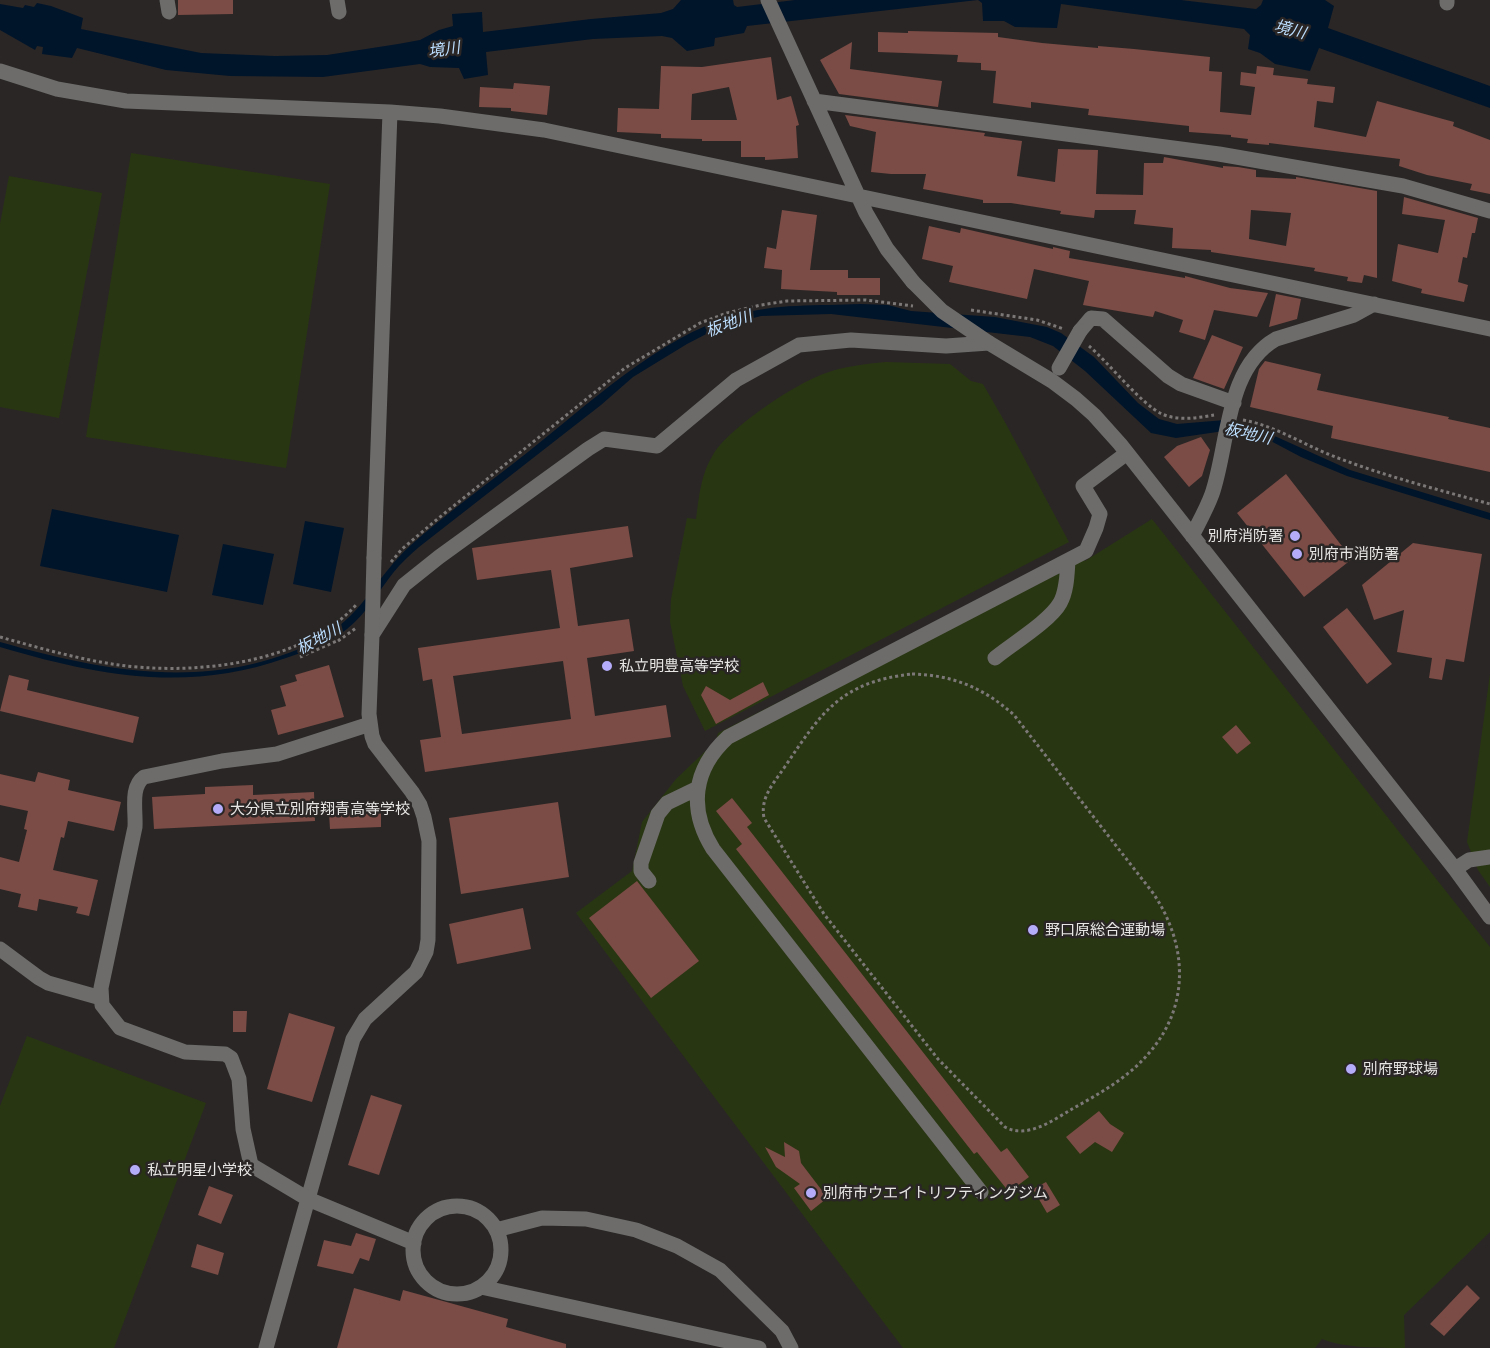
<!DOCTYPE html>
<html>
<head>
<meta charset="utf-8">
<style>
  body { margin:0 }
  canvas { display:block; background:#292625 }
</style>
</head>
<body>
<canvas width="1490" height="1348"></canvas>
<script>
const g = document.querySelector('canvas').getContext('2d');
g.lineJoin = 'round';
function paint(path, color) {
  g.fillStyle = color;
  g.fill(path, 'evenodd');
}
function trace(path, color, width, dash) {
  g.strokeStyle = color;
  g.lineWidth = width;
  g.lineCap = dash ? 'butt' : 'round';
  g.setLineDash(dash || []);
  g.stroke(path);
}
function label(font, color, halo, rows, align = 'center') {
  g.font = font + ' Mulish,"Noto Sans JP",sans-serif';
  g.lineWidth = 5;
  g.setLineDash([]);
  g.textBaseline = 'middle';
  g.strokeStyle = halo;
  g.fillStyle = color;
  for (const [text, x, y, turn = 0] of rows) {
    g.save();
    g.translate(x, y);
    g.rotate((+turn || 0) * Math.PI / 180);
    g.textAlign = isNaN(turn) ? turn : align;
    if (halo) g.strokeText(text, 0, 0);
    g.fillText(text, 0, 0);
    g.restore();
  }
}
paint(new Path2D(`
  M 131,153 L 330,184 L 286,468 L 86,437 Z
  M 9,176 L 102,193 L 59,418 L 0,407 L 0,224 Z
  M 886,362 L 950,364 L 971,381 L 983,384 L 1006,424 L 1069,542 L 705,731 L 683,686 L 670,622 L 671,599 L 687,518 L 696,519 C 699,496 701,473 714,453 C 732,426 796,383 826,373 C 846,366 865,364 886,362 Z
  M 1152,519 L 1490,947 L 1490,1232 L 1404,1315 L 1405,1348 C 1379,1348 1344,1348 1322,1339 L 1315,1348 L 903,1348 L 576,913 L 632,871 L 642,822 L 676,779 L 716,741 L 718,733 L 1076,550 L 1085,561 Z
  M 1490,674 L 1490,887 L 1478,870 L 1467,842 Z
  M 27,1036 L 206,1103 L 114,1348 L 0,1348 L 0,1106 Z`), '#293612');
paint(new Path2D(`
  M 681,0 L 733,0 L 734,5 L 737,7 L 795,0 L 1181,0 L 1256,9 L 1261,5 L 1263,0 L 1325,0 L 1334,6 L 1328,28 L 1490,86 L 1490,108 L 1319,48 L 1310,71 L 1275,64 L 1260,53 L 1248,49 L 1250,35 L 1244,29 L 1061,4 L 1057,28 L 1015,27 L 1004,21 L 983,21 L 982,3 L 978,0 L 747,26 L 744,33 L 715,38 L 714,46 L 687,51 L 672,38 L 662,36 L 593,39 L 486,52 L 488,75 L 464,79 L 459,68 L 430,67 L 420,64 L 323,77 L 230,76 L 166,70 L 77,48 L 72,58 L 42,54 L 43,47 L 37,46 L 35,50 L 0,30 L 0,4 L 23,8 L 25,5 L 34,7 L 37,3 L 51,6 L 83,18 L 81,29 L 201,53 L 275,56 L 327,55 L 398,44 L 420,40 L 439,30 L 453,26 L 452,14 L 482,12 L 483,32 L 591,19 L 661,13 L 673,9 Z
  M 861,304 L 888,305 L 911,311 L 995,317 L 1047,327 L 1061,333 L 1094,357 L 1138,403 L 1159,419 L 1177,424 L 1225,420 L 1235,425 L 1268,433 L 1350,470 L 1490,513 L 1490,520 L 1347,476 L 1301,457 L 1267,439 L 1224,431 L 1176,438 L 1151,433 L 1085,371 L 1053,346 L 1030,337 L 831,314 L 761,316 L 735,323 L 714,330 L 687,344 L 633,377 L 601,405 L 419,547 C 410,555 401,563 393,573 C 378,592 367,613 347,629 C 330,643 307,651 286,658 C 187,693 98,676 0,647 L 0,642 C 105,672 212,692 314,642 C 363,618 374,578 411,545 C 448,512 489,483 528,452 C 589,404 658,338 733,316 C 775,303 818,306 861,304 Z
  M 52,509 L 179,535 L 167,592 L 40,566 Z
  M 305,521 L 344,528 L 331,592 L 293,584 Z
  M 223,544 L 274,554 L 263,605 L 212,595 Z`), '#00142a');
paint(new Path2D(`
  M 178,0 L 233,0 L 233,14 L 178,15 Z
  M 908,31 L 998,33 L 998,37 L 1042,43 L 1098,48 L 1098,46 L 1134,49 L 1210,57 L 1209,71 L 1222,72 L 1220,112 L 1251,115 L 1255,87 L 1240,85 L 1241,72 L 1256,74 L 1257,66 L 1274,68 L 1273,75 L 1308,79 L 1307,84 L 1335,87 L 1333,103 L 1317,101 L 1314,127 L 1366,137 L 1377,101 L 1454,122 L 1453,126 L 1490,140 L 1490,194 L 1470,190 L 1472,184 L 1427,175 L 1399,166 L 1400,159 L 1269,143 L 1269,145 L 1247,143 L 1248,139 L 1231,137 L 1231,135 L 1189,132 L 1189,126 L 1088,115 L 1089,109 L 1031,102 L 1031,108 L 993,103 L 996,71 L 981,70 L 981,63 L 957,62 L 958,55 L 878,52 L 878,32 L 908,33 Z
  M 852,42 L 850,69 L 942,81 L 938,107 L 839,94 L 820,60 Z
  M 771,57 L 777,100 L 791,96 L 799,125 L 796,126 L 798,158 L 765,160 L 765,157 L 741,157 L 741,141 L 702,141 L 702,139 L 661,138 L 661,134 L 617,132 L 618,108 L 659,109 L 661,66 L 702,67 ZM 729,87 L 737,120 L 691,120 L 692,94 Z
  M 514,83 L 550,86 L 547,115 L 511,111 L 511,108 L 479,107 L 480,87 L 513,89 Z
  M 845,115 L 985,133 L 984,136 L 1022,141 L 1017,176 L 1055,182 L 1058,149 L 1098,150 L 1096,194 L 1143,195 L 1144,163 L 1163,163 L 1164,157 L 1223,168 L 1223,166 L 1238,167 L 1256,170 L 1256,177 L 1296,179 L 1296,177 L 1377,191 L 1377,278 L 1364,275 L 1362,283 L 1347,281 L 1348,277 L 1314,271 L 1315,268 L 1211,252 L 1211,250 L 1172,248 L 1173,228 L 1134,224 L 1136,210 L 1095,210 L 1094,218 L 1060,214 L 1061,211 L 1011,203 L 983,203 L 983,200 L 923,189 L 926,174 L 891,174 L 871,172 L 876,132 L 850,126 ZM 1251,210 L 1291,213 L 1286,246 L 1249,239 Z
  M 1404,197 L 1478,218 L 1475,233 L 1472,233 L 1467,258 L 1463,257 L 1458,282 L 1468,285 L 1464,302 L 1421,293 L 1422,289 L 1392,281 L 1398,244 L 1438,253 L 1445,220 L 1402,214 Z
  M 782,210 L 817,215 L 810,270 L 848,270 L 848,278 L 880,278 L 880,295 L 837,295 L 837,292 L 781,289 L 782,270 L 764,268 L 767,247 L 776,249 Z
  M 929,226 L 960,233 L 961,228 L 1053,249 L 1053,247 L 1070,251 L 1069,258 L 1185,278 L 1185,276 L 1230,288 L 1268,293 L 1257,317 L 1214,310 L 1205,340 L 1179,332 L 1183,320 L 1155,311 L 1153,317 L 1083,305 L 1089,281 L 1034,269 L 1027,299 L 949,282 L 953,266 L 922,259 Z
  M 1276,294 L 1301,299 L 1297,319 L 1269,327 Z
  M 1212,335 L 1243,347 L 1224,389 L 1193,378 Z
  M 1265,361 L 1321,374 L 1317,390 L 1449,417 L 1448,419 L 1490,428 L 1490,472 L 1331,438 L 1333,426 L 1250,407 L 1259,369 Z
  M 1201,437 L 1210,450 L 1202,476 L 1189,487 L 1164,457 L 1177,446 Z
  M 1286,474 L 1352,559 L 1304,597 L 1237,513 Z
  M 628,526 L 633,557 L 570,568 L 578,626 L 629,619 L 634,651 L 587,658 L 595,716 L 666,705 L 671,737 L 425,772 L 420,740 L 441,737 L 432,679 L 423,681 L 418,648 L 560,628 L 551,570 L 477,580 L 472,548 ZM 563,661 L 571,719 L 462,734 L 453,676 Z
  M 1413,543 L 1482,554 L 1464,662 L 1446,659 L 1442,680 L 1429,678 L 1432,658 L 1397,652 L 1404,610 L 1374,620 L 1362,585 Z
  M 1347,608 L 1392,664 L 1367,684 L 1323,627 Z
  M 329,665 L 344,717 L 278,735 L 271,710 L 286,706 L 280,686 L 297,681 L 295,675 Z
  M 9,675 L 29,680 L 27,690 L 139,717 L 133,743 L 0,711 Z
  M 763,682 L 769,695 L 716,724 L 701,695 L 706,686 L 730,700 Z
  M 1236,725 L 1251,743 L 1237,754 L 1222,737 Z
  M 38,772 L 70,780 L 68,790 L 121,802 L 114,831 L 68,821 L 64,838 L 61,837 L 53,870 L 98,880 L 89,916 L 76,913 L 78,907 L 39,899 L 37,911 L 18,907 L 21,894 L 0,889 L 0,857 L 19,862 L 27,830 L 24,829 L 28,811 L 0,805 L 0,774 L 35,782 Z
  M 253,785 L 253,795 L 314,792 L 315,821 L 154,829 L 152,797 L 205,794 L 205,787 Z
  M 732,798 L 752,823 L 747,827 L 1001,1152 L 1007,1148 L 1029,1177 L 1009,1192 L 977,1152 L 974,1154 L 736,849 L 742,844 L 716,811 Z
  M 558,802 L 569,877 L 461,894 L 449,818 Z
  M 381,811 L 381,827 L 330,829 L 329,813 Z
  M 637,881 L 699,961 L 651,998 L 589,918 Z
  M 523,908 L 531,949 L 457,964 L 449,924 Z
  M 233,1011 L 247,1011 L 246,1032 L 233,1032 Z
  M 289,1013 L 335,1027 L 312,1102 L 267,1089 Z
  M 371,1095 L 402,1105 L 379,1175 L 348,1165 Z
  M 1099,1111 L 1110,1124 L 1124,1133 L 1112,1152 L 1095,1142 L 1080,1154 L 1066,1137 Z
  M 784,1142 L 799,1151 L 801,1163 L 830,1201 L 826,1199 L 811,1211 L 794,1188 L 800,1184 L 776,1167 L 765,1147 L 785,1157 Z
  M 1046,1182 L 1060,1205 L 1047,1213 L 1033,1189 Z
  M 209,1186 L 233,1195 L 221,1224 L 198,1215 Z
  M 356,1233 L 376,1239 L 369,1261 L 360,1258 L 353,1274 L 317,1266 L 324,1240 L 351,1246 Z
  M 197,1244 L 224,1253 L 218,1275 L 191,1267 Z
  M 1467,1285 L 1480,1298 L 1444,1336 L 1430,1324 Z
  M 354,1288 L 400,1301 L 403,1290 L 508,1319 L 506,1327 L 566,1344 L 566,1348 L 337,1348 Z`), '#7b4b45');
trace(new Path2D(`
  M 971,310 L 1037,320 L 1064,329
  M 1089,346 C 1108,362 1142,405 1162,414 C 1178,421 1197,418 1214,415
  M 1243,420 C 1275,426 1299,442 1328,454 C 1380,475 1436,489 1490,504
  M 391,562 L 402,549 L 435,521 L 625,368 L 700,323 L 727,313 L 761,305 L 787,301 L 866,300 L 913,306
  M 0,637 C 36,647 74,658 112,664 C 189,676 301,666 357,604
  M 338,641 L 356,628
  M 300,657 L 339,640
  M 912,674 C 953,675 984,688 1014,715 L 1153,893 C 1187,943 1191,1005 1149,1053 C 1129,1077 1099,1094 1072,1109 C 1052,1121 1027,1139 1005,1127 L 938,1059 L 824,914 L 764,818 C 760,798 773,784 784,768 C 821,713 840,682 912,674 Z`), '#7b7877', 3, [3, 3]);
trace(new Path2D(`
  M 167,0 L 169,12
  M 337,0 L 339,12
  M 768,0 L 866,213 L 887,249 L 913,282
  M 1447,0 L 1447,3
  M 0,71 L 57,89 L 126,101 L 390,112 L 440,116 L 544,130 L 1490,329
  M 814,101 L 1219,154 L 1403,186 L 1490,211
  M 1080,331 L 1091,318 L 1103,319 L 1168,376 L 1181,384 L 1234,403
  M 1192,536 C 1199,522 1207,508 1212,494 C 1229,445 1225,368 1276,339 L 1354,315 L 1374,304
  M 374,558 L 390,112
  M 995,658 C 1012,644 1050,621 1060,603 C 1067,591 1067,574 1068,561
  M 370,724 L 277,754 L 222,761 L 144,777 C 130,787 136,810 135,827 L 101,988 L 102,1005 L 120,1028 L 185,1052 L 225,1054 L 231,1058 L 239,1079 L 243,1129 L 251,1165 L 308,1199 L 414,1243
  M 1455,869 L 1469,860 L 1490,857
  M 649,881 L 641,871 L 641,863 L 658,814 L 667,803 L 698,788
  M 0,949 L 39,978 L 48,983 L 101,998
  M 981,1192 L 713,849 C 688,809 693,769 728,737 L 1086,551 L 1096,528 L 1100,514 L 1083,486 L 1127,453
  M413 1250a44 44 0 1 1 88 0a44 44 0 1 1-88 0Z
  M 496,1230 L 542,1218 L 586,1219 L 636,1230 L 677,1246 L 720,1270 L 782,1331 L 791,1348
  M 481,1287 L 759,1348
  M 266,1348 L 353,1039 L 365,1019 L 416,972 L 426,952 L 428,940 L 429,841 L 424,817 L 420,805 L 412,792 L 375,744 L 372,736 L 369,714 L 372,635 L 404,585 L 439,557 L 588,449 L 604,439 L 657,446 L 736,380 L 799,345 L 851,340 L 946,346 L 989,343 L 1052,381 L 1076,399 L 1094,415 L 1120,444 L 1455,869 L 1490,917`), '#6d6c6b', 15);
trace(new Path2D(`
  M 913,282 L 942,311 L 989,343
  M 1059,368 L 1080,331
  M 372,635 L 374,558`), '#6d6c6b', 15);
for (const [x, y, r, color] of [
  [1295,536,6,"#b4acf9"],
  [1297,554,6,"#b4acf9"],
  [607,666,6,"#b4acf9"],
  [218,809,6,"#b4acf9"],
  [1033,930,6,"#b4acf9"],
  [1351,1069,6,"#b4acf9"],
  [135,1170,6,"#b4acf9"],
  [811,1193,6,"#b4acf9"]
]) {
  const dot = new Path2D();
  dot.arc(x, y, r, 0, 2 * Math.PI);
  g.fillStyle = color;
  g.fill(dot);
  trace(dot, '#292625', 2);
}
label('15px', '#e8e6e5', '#292625', [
  ["別府消防署",1283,536,"right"],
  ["別府市消防署",1309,554],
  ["私立明豊高等学校",619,666],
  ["大分県立別府翔青高等学校",230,809],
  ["野口原総合運動場",1045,930],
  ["別府野球場",1363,1069],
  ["私立明星小学校",147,1170],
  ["別府市ウエイトリフティングジム",823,1193]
], 'left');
label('italic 16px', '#bbddfd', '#292625', [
  ["境川",1290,30,14],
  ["境川",444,50,-8],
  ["板地川",729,324,-20],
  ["板地川",1248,434,13],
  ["板地川",319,639,-28]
]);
</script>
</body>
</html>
